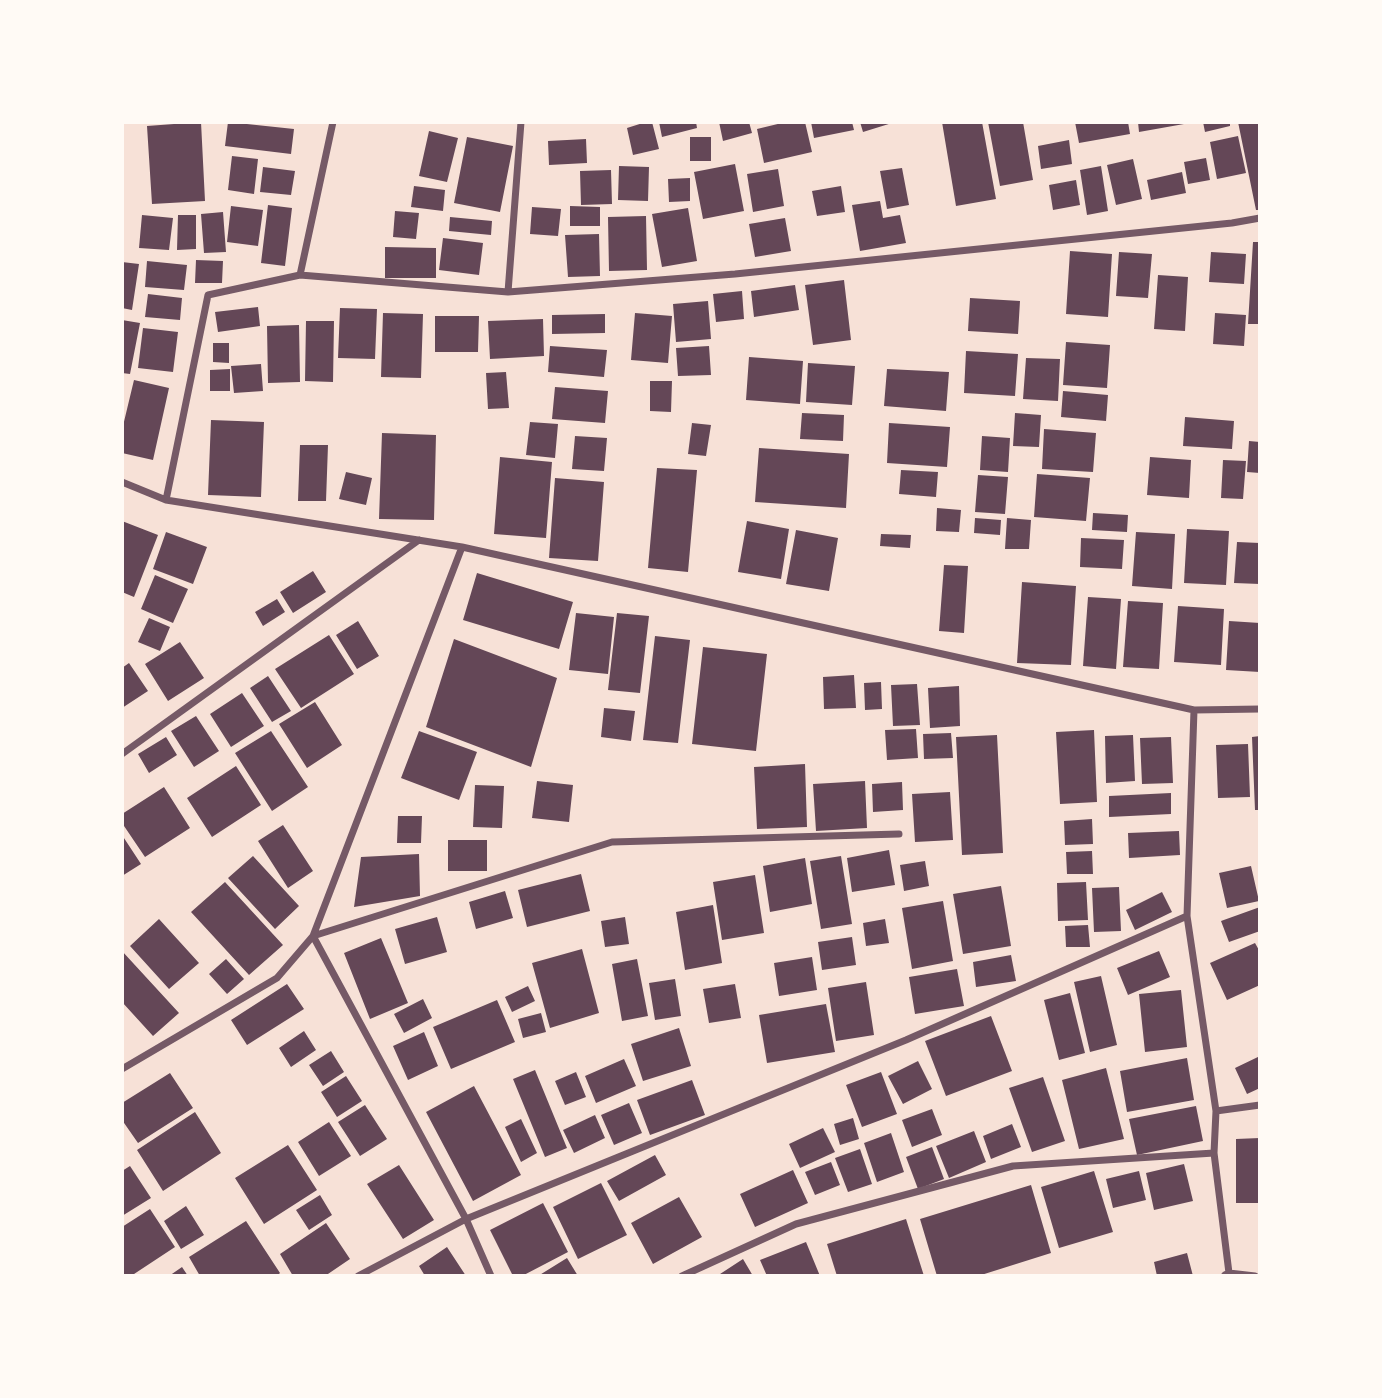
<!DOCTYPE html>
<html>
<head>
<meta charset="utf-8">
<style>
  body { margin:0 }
  #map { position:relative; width:1382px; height:1398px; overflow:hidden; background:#f7e1d7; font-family:"Times New Roman",serif }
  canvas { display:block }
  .frame { position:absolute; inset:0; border:124px solid #fffaf5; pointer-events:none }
</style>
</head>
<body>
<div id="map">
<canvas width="1382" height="1398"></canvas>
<div class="frame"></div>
</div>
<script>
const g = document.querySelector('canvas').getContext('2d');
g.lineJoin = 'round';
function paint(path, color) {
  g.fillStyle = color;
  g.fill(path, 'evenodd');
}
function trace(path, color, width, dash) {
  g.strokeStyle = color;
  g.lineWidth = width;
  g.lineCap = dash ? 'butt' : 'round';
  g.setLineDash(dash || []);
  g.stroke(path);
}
paint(new Path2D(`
  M 201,122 L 205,201 L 152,204 L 147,126 Z
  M 228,122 L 294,129 L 291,154 L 225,146 Z
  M 646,122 L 652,122 L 659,149 L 633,155 L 627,128 Z
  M 659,122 L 696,122 L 697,128 L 662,137 Z
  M 719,122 L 749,122 L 752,133 L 723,141 Z
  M 786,122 L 805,122 L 812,152 L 764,163 L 757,129 Z
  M 811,122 L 852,122 L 854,130 L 814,138 Z
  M 860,122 L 892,122 L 892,123 L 863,132 Z
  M 942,122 L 982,122 L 996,199 L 956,206 Z
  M 988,122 L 1023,122 L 1033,180 L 1000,186 Z
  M 1075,122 L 1128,122 L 1130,134 L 1079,143 Z
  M 1138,122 L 1184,122 L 1184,124 L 1139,132 Z
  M 1203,122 L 1230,122 L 1230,126 L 1205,132 Z
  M 1238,122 L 1260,122 L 1260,210 L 1256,210 Z
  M 429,131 L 458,138 L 447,182 L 419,176 Z
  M 1238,136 L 1246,173 L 1217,179 L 1210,142 Z
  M 467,137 L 513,146 L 500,212 L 454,203 Z
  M 690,137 L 711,137 L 711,161 L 690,161 Z
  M 586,139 L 587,163 L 549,165 L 548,141 Z
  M 1069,140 L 1072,164 L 1041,169 L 1038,146 Z
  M 232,156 L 258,159 L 254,194 L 228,190 Z
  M 1206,158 L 1210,180 L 1188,184 L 1184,162 Z
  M 1133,159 L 1142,199 L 1116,205 L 1107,165 Z
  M 735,164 L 744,211 L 703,219 L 694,172 Z
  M 619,166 L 649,167 L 648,201 L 618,200 Z
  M 1101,166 L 1108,211 L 1087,215 L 1080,170 Z
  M 263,167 L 295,171 L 291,195 L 260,192 Z
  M 902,168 L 909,205 L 887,209 L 880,171 Z
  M 778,169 L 784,206 L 753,212 L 747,174 Z
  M 611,170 L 612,204 L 581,205 L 580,171 Z
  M 1182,172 L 1186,193 L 1151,200 L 1147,180 Z
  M 690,178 L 690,201 L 669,202 L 668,179 Z
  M 1076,180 L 1080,205 L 1053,210 L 1049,185 Z
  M 414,186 L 445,190 L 443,211 L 411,207 Z
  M 841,186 L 845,212 L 817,216 L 812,191 Z
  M 880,201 L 883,218 L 900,215 L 906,243 L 860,251 L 852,205 Z
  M 268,205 L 292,208 L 285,266 L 261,263 Z
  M 231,206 L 263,210 L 258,246 L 227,242 Z
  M 570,206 L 600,207 L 600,226 L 570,226 Z
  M 532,207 L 561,209 L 558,236 L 530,234 Z
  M 688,208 L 697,261 L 662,267 L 652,214 Z
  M 395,211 L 419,213 L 416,239 L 393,237 Z
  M 223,212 L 226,252 L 204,253 L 201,214 Z
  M 142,215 L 173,218 L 169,250 L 139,248 Z
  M 178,215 L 196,215 L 196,249 L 177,250 Z
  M 646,216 L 647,270 L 609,271 L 608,217 Z
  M 450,217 L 492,221 L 491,235 L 449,231 Z
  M 785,218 L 791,251 L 755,257 L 749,224 Z
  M 599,234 L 600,276 L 568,277 L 565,235 Z
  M 443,238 L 483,243 L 479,275 L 439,270 Z
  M 1253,242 L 1260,242 L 1260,324 L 1248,324 Z
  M 385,247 L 436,248 L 436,278 L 385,278 Z
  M 1070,251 L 1112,254 L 1108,317 L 1066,314 Z
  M 1119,252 L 1152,254 L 1148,298 L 1116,296 Z
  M 1211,252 L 1246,254 L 1244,284 L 1209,282 Z
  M 196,260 L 223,261 L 222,283 L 195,283 Z
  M 147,261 L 187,265 L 184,290 L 145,287 Z
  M 122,262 L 139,264 L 132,310 L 122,308 Z
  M 1158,275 L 1188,277 L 1185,331 L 1154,329 Z
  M 844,280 L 851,340 L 813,345 L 805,285 Z
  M 795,285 L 799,310 L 754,317 L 751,291 Z
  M 742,291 L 744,319 L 716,322 L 713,294 Z
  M 148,294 L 182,298 L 180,320 L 145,317 Z
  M 970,298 L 1020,301 L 1018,334 L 968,331 Z
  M 708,301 L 711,339 L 676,342 L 673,304 Z
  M 258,307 L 260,326 L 218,332 L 215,312 Z
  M 340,308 L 377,309 L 375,359 L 338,358 Z
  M 383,313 L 423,314 L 421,378 L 381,377 Z
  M 635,313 L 672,316 L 668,363 L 631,360 Z
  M 1215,313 L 1246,315 L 1244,346 L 1213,344 Z
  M 605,314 L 605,333 L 552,334 L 552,315 Z
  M 435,316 L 479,316 L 478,352 L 435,352 Z
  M 543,319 L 544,356 L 490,359 L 488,321 Z
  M 122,320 L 140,323 L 130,374 L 122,373 Z
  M 306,321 L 334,321 L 333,382 L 305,381 Z
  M 299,325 L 300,382 L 268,383 L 267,326 Z
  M 143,328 L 178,332 L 173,372 L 138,368 Z
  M 1066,342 L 1110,345 L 1107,388 L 1063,385 Z
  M 213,343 L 229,343 L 229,363 L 213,362 Z
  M 550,346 L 607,350 L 604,377 L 548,372 Z
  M 709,346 L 711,375 L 678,376 L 676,348 Z
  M 966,351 L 1018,354 L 1015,396 L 964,393 Z
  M 749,357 L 803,361 L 800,404 L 746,400 Z
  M 1026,358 L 1060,359 L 1058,401 L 1023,399 Z
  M 808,363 L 855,366 L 852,405 L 806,402 Z
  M 261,364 L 263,391 L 234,393 L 231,366 Z
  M 230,369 L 230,391 L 210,391 L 210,370 Z
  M 887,369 L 949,372 L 946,411 L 884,406 Z
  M 506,372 L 509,408 L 488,409 L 486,373 Z
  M 134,380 L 169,388 L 153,460 L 122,453 L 122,430 Z
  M 650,381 L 672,381 L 671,412 L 650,411 Z
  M 555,387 L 608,391 L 605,423 L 552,419 Z
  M 1063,391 L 1108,395 L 1106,421 L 1061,417 Z
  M 802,413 L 844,415 L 843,441 L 800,439 Z
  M 1015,413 L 1041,415 L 1039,447 L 1013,446 Z
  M 1185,417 L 1234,421 L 1232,449 L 1183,446 Z
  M 211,420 L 264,422 L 261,497 L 208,495 Z
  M 530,422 L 558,424 L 555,458 L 526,455 Z
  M 692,423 L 711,425 L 706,456 L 688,454 Z
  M 889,423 L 950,427 L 947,467 L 887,463 Z
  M 1044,429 L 1096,433 L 1093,472 L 1042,469 Z
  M 382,433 L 436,435 L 434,520 L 379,519 Z
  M 575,436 L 607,438 L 604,471 L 572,469 Z
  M 982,436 L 1010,438 L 1008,472 L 980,470 Z
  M 1249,441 L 1260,442 L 1260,473 L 1247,472 Z
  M 300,445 L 328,445 L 326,501 L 298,501 Z
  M 759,448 L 849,454 L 846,508 L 755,502 Z
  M 500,457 L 552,462 L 546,538 L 494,534 Z
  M 1150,457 L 1191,460 L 1189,498 L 1147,495 Z
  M 1223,460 L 1246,461 L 1243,499 L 1221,498 Z
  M 657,468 L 697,470 L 688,572 L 648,568 Z
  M 901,470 L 938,472 L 936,497 L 899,494 Z
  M 346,472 L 372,478 L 366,505 L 339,499 Z
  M 1037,474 L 1090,478 L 1086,521 L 1034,517 Z
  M 978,475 L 1008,477 L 1005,514 L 975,512 Z
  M 555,478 L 604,482 L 598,561 L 549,558 Z
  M 937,508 L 961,510 L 959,532 L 936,531 Z
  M 1093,513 L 1128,515 L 1127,532 L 1092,530 Z
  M 975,518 L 1001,520 L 1000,535 L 974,533 Z
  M 1007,518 L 1031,520 L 1029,549 L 1005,549 Z
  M 122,521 L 158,535 L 134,597 L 122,592 Z
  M 747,521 L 789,529 L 781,579 L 738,572 Z
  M 1187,529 L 1229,531 L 1226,585 L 1184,583 Z
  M 796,530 L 838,538 L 829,591 L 786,584 Z
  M 166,532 L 207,547 L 193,584 L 153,569 Z
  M 1136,532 L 1175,534 L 1172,589 L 1132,586 Z
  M 881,534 L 911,535 L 910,548 L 880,546 Z
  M 1081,538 L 1124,540 L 1122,569 L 1080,567 Z
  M 1237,542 L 1260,543 L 1260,584 L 1234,583 Z
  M 944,565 L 968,566 L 964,633 L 939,631 Z
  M 313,571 L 326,592 L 293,613 L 280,592 Z
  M 477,573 L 573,602 L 559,649 L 463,620 Z
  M 155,575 L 188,589 L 173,623 L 141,609 Z
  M 1022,582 L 1076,586 L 1071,665 L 1017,663 Z
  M 1088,597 L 1121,599 L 1116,669 L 1083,666 Z
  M 277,599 L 285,612 L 263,626 L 255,612 Z
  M 1128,601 L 1163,603 L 1159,669 L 1123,667 Z
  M 1178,606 L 1224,609 L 1221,665 L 1174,662 Z
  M 576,613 L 614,617 L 608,674 L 569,670 Z
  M 617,613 L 649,616 L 640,693 L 608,690 Z
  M 149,618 L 170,627 L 160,651 L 138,642 Z
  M 358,621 L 379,656 L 357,669 L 336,635 Z
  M 1229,621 L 1260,623 L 1260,672 L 1226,670 Z
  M 329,635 L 354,674 L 301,708 L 275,669 Z
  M 655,636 L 690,640 L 678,743 L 643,740 Z
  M 454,639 L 557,678 L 531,767 L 426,727 Z
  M 180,642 L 204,678 L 168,701 L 145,664 Z
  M 703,647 L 767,654 L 756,751 L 692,744 Z
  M 129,663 L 148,691 L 122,708 L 122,668 Z
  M 854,675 L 856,708 L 824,709 L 823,677 Z
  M 268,676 L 291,711 L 272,722 L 250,688 Z
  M 881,682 L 882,709 L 865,710 L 864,683 Z
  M 917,684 L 920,725 L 893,726 L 891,685 Z
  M 959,686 L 960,726 L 930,728 L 928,688 Z
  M 242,693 L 264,726 L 231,747 L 210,714 Z
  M 315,702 L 342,745 L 307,768 L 279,724 Z
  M 604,708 L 635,711 L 631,741 L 601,737 Z
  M 196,716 L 219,751 L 194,767 L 171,731 Z
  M 916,729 L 918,758 L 887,760 L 885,730 Z
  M 1094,730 L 1097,802 L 1060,804 L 1056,732 Z
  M 271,731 L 308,787 L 272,811 L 235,753 Z
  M 419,731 L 477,752 L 459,800 L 401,778 Z
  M 951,733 L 953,758 L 924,759 L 923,734 Z
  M 997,735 L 1003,853 L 962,855 L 956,737 Z
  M 1133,735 L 1135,781 L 1106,783 L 1105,736 Z
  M 1260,736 L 1260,810 L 1255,810 L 1252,737 Z
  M 166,737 L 177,755 L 149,773 L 138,754 Z
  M 1171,737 L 1173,783 L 1142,784 L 1140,738 Z
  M 1248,744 L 1250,797 L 1218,798 L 1216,745 Z
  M 805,764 L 807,827 L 757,829 L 754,767 Z
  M 236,766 L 261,805 L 212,837 L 187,798 Z
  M 537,781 L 573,785 L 569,822 L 532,818 Z
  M 865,781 L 867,828 L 816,831 L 813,784 Z
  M 902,782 L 903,810 L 873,812 L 872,784 Z
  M 475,785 L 504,786 L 502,828 L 473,827 Z
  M 164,787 L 190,828 L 145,857 L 122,823 L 122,814 Z
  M 950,792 L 953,840 L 915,842 L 912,794 Z
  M 1171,793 L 1171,814 L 1109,817 L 1109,796 Z
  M 398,816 L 422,816 L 421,843 L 397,843 Z
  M 1092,819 L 1093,844 L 1065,845 L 1064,821 Z
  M 283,825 L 313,871 L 288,888 L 258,841 Z
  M 1179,831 L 1180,855 L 1129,858 L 1128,833 Z
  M 122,835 L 141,864 L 122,876 Z
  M 448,840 L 487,840 L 487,871 L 448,871 Z
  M 889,850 L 895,885 L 852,892 L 847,858 Z
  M 1092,851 L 1093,874 L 1067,874 L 1066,852 Z
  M 419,854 L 420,896 L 354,907 L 361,857 Z
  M 253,856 L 299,906 L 275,929 L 228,878 Z
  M 841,856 L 852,924 L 821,929 L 810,861 Z
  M 805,858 L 812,904 L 770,912 L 763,866 Z
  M 925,861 L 929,886 L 904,891 L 900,865 Z
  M 1251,866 L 1259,901 L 1227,908 L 1219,873 Z
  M 581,874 L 590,911 L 527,927 L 518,890 Z
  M 755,875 L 764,933 L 722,940 L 713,882 Z
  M 225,882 L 283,945 L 249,975 L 191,912 Z
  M 1086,882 L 1088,920 L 1058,921 L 1057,883 Z
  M 1001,886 L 1011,946 L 963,954 L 953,894 Z
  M 1119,887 L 1121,931 L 1094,932 L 1092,888 Z
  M 505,891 L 513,918 L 476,929 L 469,902 Z
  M 1162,892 L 1172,912 L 1135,930 L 1126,910 Z
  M 943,901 L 953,961 L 912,969 L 902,908 Z
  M 713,905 L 722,963 L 685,970 L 676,912 Z
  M 1260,907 L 1260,931 L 1229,942 L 1221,921 Z
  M 437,917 L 447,952 L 405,964 L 395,929 Z
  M 625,917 L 629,944 L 605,947 L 601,921 Z
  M 159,919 L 199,963 L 169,989 L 130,946 Z
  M 885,919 L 889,943 L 866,946 L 863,923 Z
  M 1088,925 L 1090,947 L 1066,947 L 1065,926 Z
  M 852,937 L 856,965 L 822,970 L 818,942 Z
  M 381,938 L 408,1003 L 370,1019 L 344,953 Z
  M 1255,943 L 1260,952 L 1260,985 L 1227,1000 L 1210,963 Z
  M 582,949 L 599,1013 L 550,1028 L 532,963 Z
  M 122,951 L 179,1013 L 153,1036 L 122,1002 Z
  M 1159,951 L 1170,977 L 1128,995 L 1117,968 Z
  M 1011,955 L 1016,981 L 976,987 L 973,962 Z
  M 812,957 L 817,990 L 779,996 L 774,963 Z
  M 226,959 L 244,979 L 227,994 L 209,974 Z
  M 637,959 L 648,1016 L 622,1021 L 612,964 Z
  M 957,969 L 964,1006 L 915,1014 L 909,977 Z
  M 1101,976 L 1117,1045 L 1090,1052 L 1074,982 Z
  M 675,979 L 681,1016 L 655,1020 L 649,983 Z
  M 866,982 L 874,1035 L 836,1041 L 828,988 Z
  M 287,984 L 304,1009 L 247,1045 L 231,1020 Z
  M 735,984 L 741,1018 L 709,1023 L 703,989 Z
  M 528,986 L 535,1001 L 512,1012 L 505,997 Z
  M 1181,990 L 1187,1047 L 1145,1052 L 1139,994 Z
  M 1070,993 L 1085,1053 L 1059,1060 L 1044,1000 Z
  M 423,999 L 432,1018 L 404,1033 L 394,1014 Z
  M 497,1000 L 515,1042 L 451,1069 L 433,1027 Z
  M 826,1004 L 835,1052 L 767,1063 L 759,1015 Z
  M 541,1013 L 546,1032 L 523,1038 L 518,1019 Z
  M 991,1016 L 1012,1071 L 946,1096 L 925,1041 Z
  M 679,1028 L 691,1066 L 643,1081 L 631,1044 Z
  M 304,1031 L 316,1050 L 291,1067 L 279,1048 Z
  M 424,1032 L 438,1066 L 408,1080 L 393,1046 Z
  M 331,1051 L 344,1072 L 323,1086 L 309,1065 Z
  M 1260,1056 L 1260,1088 L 1247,1094 L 1235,1068 Z
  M 1187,1058 L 1194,1100 L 1127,1112 L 1120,1071 Z
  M 624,1059 L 636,1086 L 596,1103 L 585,1076 Z
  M 918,1061 L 932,1089 L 903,1104 L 888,1076 Z
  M 1106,1068 L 1124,1139 L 1079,1149 L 1062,1080 Z
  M 535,1070 L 567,1148 L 545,1157 L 513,1079 Z
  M 576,1072 L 586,1097 L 565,1105 L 555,1081 Z
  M 881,1072 L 897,1114 L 862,1127 L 846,1085 Z
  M 170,1073 L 193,1108 L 138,1143 L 122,1120 L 122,1103 Z
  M 346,1076 L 362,1101 L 337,1117 L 321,1092 Z
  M 1043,1077 L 1065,1141 L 1032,1152 L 1009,1088 Z
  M 692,1080 L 705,1115 L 650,1135 L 637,1100 Z
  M 474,1086 L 521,1175 L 473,1201 L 426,1112 Z
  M 629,1103 L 642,1133 L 614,1145 L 601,1115 Z
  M 365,1105 L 387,1139 L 360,1156 L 338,1122 Z
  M 1196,1106 L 1203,1141 L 1137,1155 L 1129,1119 Z
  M 932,1109 L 942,1135 L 912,1147 L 902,1120 Z
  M 195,1112 L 221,1153 L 163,1191 L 137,1150 Z
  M 595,1115 L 605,1138 L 574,1153 L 563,1130 Z
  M 853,1118 L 859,1139 L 840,1145 L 834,1124 Z
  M 521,1119 L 537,1153 L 521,1162 L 505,1127 Z
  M 329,1122 L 351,1156 L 319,1176 L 298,1142 Z
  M 1012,1124 L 1021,1147 L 991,1159 L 983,1136 Z
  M 823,1128 L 835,1152 L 800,1168 L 789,1144 Z
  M 974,1131 L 986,1162 L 949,1178 L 936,1146 Z
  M 891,1133 L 904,1172 L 877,1182 L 864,1143 Z
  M 1260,1138 L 1260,1203 L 1236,1203 L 1236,1139 Z
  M 288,1145 L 317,1190 L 264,1224 L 235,1178 Z
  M 932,1147 L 944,1179 L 918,1189 L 906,1157 Z
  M 860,1149 L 872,1184 L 848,1192 L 835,1158 Z
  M 655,1155 L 666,1175 L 619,1201 L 607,1181 Z
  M 831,1162 L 840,1185 L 815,1195 L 805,1172 Z
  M 1184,1164 L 1193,1201 L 1154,1210 L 1146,1173 Z
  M 399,1165 L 434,1220 L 403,1239 L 367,1184 Z
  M 130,1166 L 151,1198 L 122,1216 L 122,1171 Z
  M 793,1170 L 808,1203 L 755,1227 L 740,1194 Z
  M 1094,1171 L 1113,1232 L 1059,1248 L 1041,1187 Z
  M 1139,1171 L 1146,1200 L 1113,1208 L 1106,1179 Z
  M 601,1183 L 627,1235 L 578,1259 L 553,1207 Z
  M 1031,1185 L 1051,1253 L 978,1276 L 937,1276 L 920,1219 Z
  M 320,1195 L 332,1215 L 309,1230 L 296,1210 Z
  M 679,1197 L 702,1237 L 653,1264 L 631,1223 Z
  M 543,1203 L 568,1252 L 522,1276 L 513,1276 L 490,1230 Z
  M 186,1206 L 204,1235 L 181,1249 L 164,1221 Z
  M 150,1209 L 175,1247 L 131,1276 L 122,1276 L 122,1227 Z
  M 906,1219 L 924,1276 L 837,1276 L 827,1244 Z
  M 246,1221 L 280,1273 L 277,1276 L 200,1276 L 189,1257 Z
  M 326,1223 L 350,1259 L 325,1276 L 293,1276 L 280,1254 Z
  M 806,1242 L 820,1276 L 767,1276 L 760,1260 Z
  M 447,1247 L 466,1276 L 425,1276 L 419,1266 Z
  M 1187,1253 L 1193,1276 L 1157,1276 L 1154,1262 Z
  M 567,1258 L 578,1276 L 538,1276 Z
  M 743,1259 L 753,1276 L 717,1276 Z
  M 182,1267 L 188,1276 L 169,1276 Z`), '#644757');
trace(new Path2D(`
  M 300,275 L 333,122
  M 508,292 L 521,122
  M 122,482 L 166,500 L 462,547 L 1194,710 L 1260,709
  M 166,500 L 208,295 L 300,275 L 508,292 L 735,274 L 1232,223 L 1260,218
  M 462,547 L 313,936 L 466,1219 L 491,1276
  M 1194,710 L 1187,916 L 1216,1111 L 1260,1105
  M 122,754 L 419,540
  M 122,1069 L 277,978 L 313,936 L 612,842 L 899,834
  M 1216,1111 L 1214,1153 L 1229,1273
  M 1225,1275 L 1229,1273 L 1255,1276
  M 358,1276 L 466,1219 L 906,1040 L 1187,916
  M 682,1276 L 796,1224 L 1013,1166 L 1214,1153`), '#755966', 7);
</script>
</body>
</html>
